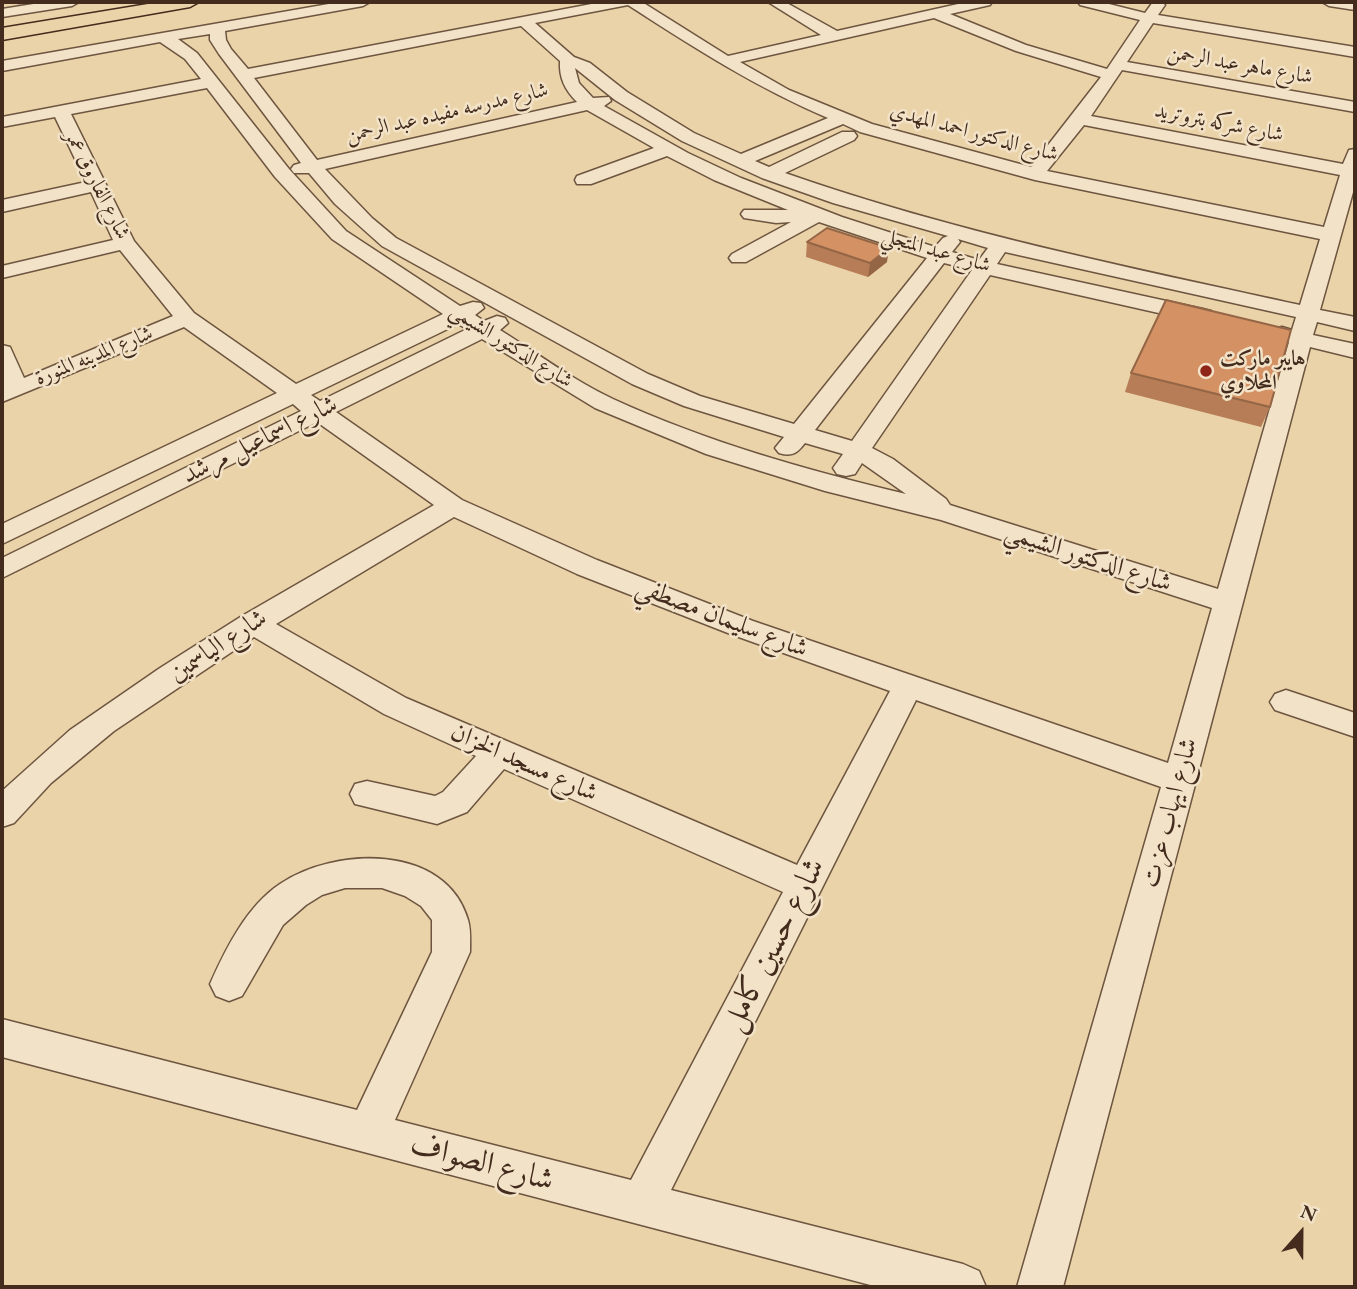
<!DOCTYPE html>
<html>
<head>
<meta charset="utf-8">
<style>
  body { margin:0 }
  #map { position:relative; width:1357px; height:1289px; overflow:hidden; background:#ebd3a9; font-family:"EB Garamond",serif }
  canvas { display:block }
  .frame { position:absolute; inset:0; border:4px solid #432b1d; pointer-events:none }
  .north { position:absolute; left:1266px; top:1198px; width:70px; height:70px; -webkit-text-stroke:5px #f2e2c7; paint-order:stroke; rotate:21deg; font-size:19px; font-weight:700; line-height:28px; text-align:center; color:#432b1d }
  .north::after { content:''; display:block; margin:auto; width:24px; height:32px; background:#432b1d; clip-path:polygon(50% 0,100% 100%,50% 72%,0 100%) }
</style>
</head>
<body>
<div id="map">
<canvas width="1357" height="1289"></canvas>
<div class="frame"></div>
<div class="north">N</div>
</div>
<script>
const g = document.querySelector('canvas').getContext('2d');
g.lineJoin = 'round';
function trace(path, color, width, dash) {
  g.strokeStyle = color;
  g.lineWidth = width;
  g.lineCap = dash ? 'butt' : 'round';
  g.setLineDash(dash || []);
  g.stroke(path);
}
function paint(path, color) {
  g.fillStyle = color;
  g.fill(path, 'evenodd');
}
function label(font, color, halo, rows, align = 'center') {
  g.font = font + ' "EB Garamond",Amiri,serif';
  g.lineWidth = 5;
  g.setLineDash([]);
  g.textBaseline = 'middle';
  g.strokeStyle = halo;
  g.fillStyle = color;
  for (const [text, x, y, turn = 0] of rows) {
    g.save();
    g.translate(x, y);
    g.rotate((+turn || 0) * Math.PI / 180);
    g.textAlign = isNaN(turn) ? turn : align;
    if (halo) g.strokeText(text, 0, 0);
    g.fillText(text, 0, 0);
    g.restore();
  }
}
trace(new Path2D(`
  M 17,3 L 29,2`), '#c9b18d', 16, [16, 8]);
const minor = new Path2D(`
  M 46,2 L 79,2 L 72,6 L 2,17 L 2,9 Z
  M 340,2 L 370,2 L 363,6 L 225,31 L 226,40 L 231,49 L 248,69 L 602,2 L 642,2 L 728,56 L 821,35 L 768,2 L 785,2 L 837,31 L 967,2 L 992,2 L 990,5 L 950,14 L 1026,45 L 1107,69 L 1140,20 L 1080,5 L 1078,2 L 1101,2 L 1145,13 L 1153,2 L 1162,2 L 1165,5 L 1158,15 L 1355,47 L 1355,57 L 1153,23 L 1127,62 L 1355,102 L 1355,112 L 1122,70 L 1091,116 L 1343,164 L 1349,150 L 1355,149 L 1355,185 L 1320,310 L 1355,317 L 1355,331 L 1317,322 L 1313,335 L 1355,344 L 1355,358 L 1310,347 L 1063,1287 L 1017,1287 L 1161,787 L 916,700 L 671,1190 L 963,1264 L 979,1271 L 986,1287 L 878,1287 L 2,1057 L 2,1019 L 357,1110 L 432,952 L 432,920 L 421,906 L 405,896 L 382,888 L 345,888 L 322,895 L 306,905 L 283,925 L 242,996 L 229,1001 L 216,996 L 210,984 C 226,948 247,906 280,884 C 334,847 446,843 468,920 C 471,930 470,941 470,952 L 395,1120 L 631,1180 L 783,892 L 504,769 L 467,812 L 437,824 L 355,804 L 350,794 L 355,784 L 367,781 L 435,796 L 443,792 L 476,756 L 384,714 L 254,637 L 114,731 L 51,783 L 14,823 L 2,827 L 2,791 L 70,730 L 160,668 L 242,616 L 434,505 L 317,422 L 2,578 L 2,558 L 301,411 L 293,404 L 2,544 L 2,524 L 277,393 L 184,327 L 2,402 L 2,345 L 10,347 L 24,378 L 173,316 L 120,250 L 2,278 L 2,266 L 113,240 L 91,192 L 2,212 L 2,200 L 86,182 L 55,117 L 2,127 L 2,117 L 201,79 L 185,59 L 160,42 L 2,71 L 2,61 ZM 628,5 C 693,47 757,88 828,118 L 741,154 L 694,133 L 627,92 L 590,63 L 574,57 L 535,23 ZM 934,18 L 1016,51 L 1101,77 L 1031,167 L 872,124 L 789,90 L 740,62 ZM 521,26 L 560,61 C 559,78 565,90 577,102 L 317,160 L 254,78 ZM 210,34 L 210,40 L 219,54 L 301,163 L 294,165 L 291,169 L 294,173 L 309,173 L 335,204 L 382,246 L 632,384 L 684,406 L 784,437 L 775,448 L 779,453 C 793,457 797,453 805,443 L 843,454 L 833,468 L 837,474 L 846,476 L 855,474 L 862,463 L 906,494 C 806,470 707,442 613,399 C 574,381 537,353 500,330 L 508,323 L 505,318 L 497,316 L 484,321 L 475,315 L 484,308 L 481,303 L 473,302 L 460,306 L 346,231 L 289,169 L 197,53 L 178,39 ZM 575,68 L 615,100 L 682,141 L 762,178 L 833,203 L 948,236 L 943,238 L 935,247 L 842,217 L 741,178 L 688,153 L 604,106 L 611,101 L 609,97 L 593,98 L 579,83 ZM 207,88 L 275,177 L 332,239 L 443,314 L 296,384 L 194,313 L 134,241 L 71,114 ZM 587,110 L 654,148 L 577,176 L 575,180 L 577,184 L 591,184 L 667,156 L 714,180 L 788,210 L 744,210 L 741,214 L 744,218 L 776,223 L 791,222 L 732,254 L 729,258 L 732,262 L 746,262 L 819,222 L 927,258 L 794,424 L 700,396 L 648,374 L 396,238 L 372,218 L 325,169 ZM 843,124 L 860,132 L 1035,180 L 1320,239 L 1300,305 C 1126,267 953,232 785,173 L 854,140 L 857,136 L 854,132 L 842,132 L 769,167 L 755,161 ZM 1084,125 L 1340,175 L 1324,227 L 1047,171 ZM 958,239 L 988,248 L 979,260 L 952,252 L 960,242 ZM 1005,252 L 1296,317 L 1292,330 L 1282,327 L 1274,329 L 1271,334 L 1274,339 L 1289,342 L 1218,589 L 950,505 L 946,499 L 893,459 L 872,448 L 990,275 L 1203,323 L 1211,321 L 1214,316 L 1211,311 L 1203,309 L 997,264 ZM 944,263 L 972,270 L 852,441 L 815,430 ZM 458,324 L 467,329 L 320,401 L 311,395 ZM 482,339 L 595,408 L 706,454 L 825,491 L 941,520 L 1212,608 L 1168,763 L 753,621 L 597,560 L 462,500 L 336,412 ZM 454,517 L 577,574 L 733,635 L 890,691 L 797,865 L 406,698 L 276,624 Z
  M 1322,2 L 1355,2 L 1355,10 L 1329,6 Z
  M 1286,690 L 1355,713 L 1355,737 L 1275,710 L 1270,702 L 1275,694 Z`);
const major = new Path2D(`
  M 160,2 L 199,2 L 190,7 L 2,40 L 2,28 Z`);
trace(minor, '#6d5540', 3);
trace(major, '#432b1d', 3);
paint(minor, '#f2e2c7');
paint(major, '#ebd3a9');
paint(new Path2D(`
  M 807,242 L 887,262 L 868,277 L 806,257 Z
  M 1131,373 L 1270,407 L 1261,427 L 1125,392 Z`), '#b67d56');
paint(new Path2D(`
  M 889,248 L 887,262 L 868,277 L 870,263 Z`), '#946646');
const building = new Path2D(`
  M 827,228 L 889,248 L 870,263 L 807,242 Z
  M 1166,300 L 1291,330 L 1270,407 L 1131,373 Z`);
paint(building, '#d49164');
trace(building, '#946646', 2);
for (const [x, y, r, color] of [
  [1206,371,7,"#8f2418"]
]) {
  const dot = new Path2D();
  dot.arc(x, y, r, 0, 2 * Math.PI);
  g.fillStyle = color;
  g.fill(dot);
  trace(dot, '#f2e2c7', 2.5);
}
label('21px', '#432b1d', '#f2e2c7', [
  ["شارع ماهر عبد الرحمن",1240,65,10],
  ["شارع مدرسه مفيده عبد الرحمن",447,113,-13],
  ["شارع شركه بتروتريد",1219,123,11],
  ["شارع الدكتور احمد المهدي",974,133,15],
  ["شارع الفاروق عمر",97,185,63],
  ["شارع عبد المتجلي",936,251,16],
  ["شارع الدكتور الشيمي",511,346,32],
  ["شارع المدينه المنورة",94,356,-22]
]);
label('bold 21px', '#432b1d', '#f2e2c7', [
  ["هايبر ماركت",1220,359],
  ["المحلاوي",1220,383]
], 'left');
label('26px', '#432b1d', '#f2e2c7', [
  ["شارع اسماعيل مرشد",260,440,-26],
  ["شارع الدكتور الشيمي",1088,558,18],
  ["شارع سليمان مصطفي",722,618,21],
  ["شارع الياسمين",218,646,-33],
  ["شارع مسجد الخزان",524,763,24],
  ["شارع ايهاب عزت",1170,813,-75]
]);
label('32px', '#432b1d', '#f2e2c7', [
  ["شارع حسين كامل",774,945,-63],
  ["شارع الصواف",482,1163,15]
]);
</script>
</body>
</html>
